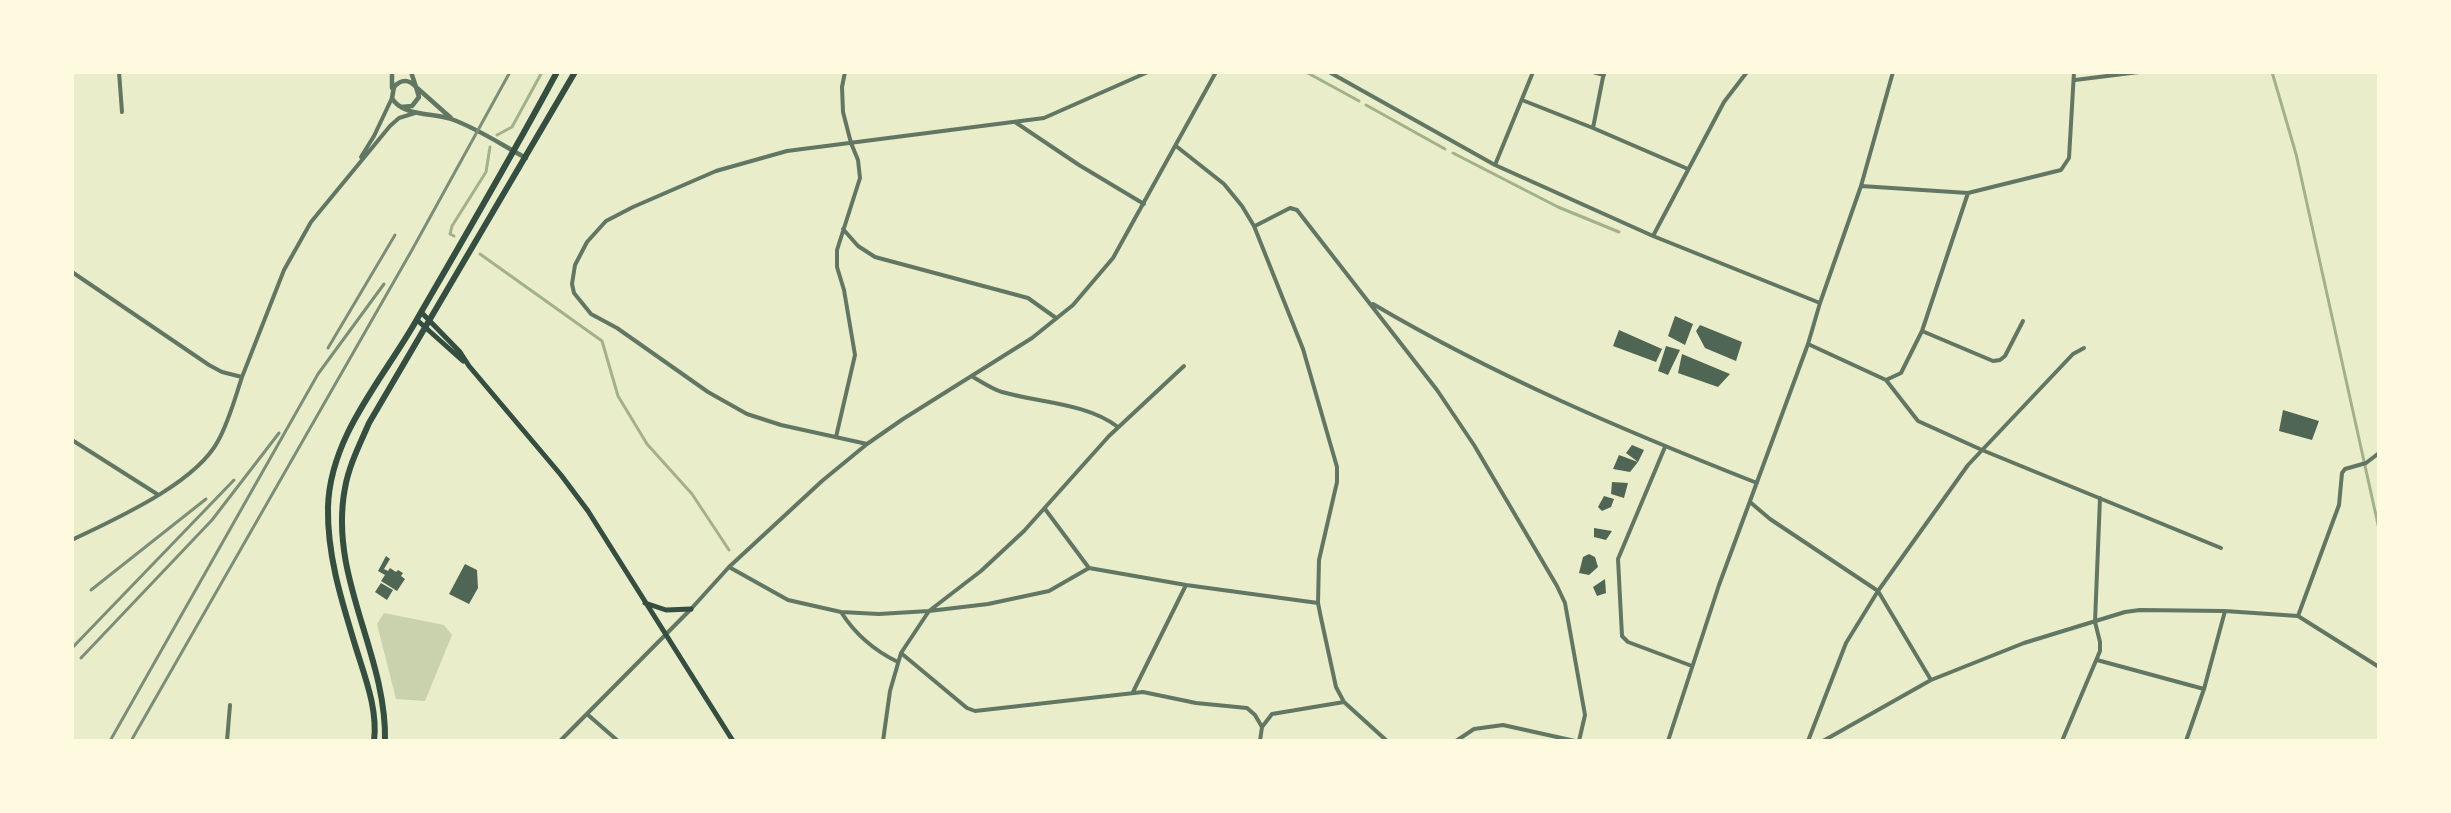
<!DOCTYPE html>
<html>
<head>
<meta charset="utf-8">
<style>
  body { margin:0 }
  #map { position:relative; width:2451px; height:813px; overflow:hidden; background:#e9edc9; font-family:Literata,serif }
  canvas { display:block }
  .frame { position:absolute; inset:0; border:74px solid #fefae0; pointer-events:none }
</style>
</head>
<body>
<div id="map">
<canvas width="2451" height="813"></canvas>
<div class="frame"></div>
</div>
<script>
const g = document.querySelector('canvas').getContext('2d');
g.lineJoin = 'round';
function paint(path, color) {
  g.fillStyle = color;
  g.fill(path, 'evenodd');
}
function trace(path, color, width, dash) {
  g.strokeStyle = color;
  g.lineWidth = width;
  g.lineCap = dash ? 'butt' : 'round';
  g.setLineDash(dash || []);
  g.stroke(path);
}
paint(new Path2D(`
  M 384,613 L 444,625 L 452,635 L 425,701 L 396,699 L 377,624 Z`), '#cad2ad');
trace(new Path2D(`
  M 1306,72 L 1359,101
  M 2272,72 L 2296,154 L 2379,529
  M 1366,105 L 1445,149
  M 497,135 L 512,127 L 542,72
  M 1453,153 L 1558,207 L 1619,232
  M 454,236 L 450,234 L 452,226 L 486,172 L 490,147
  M 480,254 L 602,341 L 618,396 L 647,444 L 692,494 L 729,550`), '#a3b18a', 3);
paint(new Path2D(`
  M 1675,316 L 1693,324 L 1685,345 L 1668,336 Z
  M 1700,325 L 1742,342 L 1736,361 L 1705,348 L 1696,331 Z
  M 1619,330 L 1662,349 L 1656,362 L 1613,346 Z
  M 1666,346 L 1680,350 L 1668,375 L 1658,371 Z
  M 1682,354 L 1730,374 L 1718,387 L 1678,373 Z
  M 2283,410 L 2319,421 L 2312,440 L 2279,431 Z
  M 1632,445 L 1644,450 L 1638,462 L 1630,472 L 1613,469 L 1619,455 L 1638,462 L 1626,453 Z
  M 1612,482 L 1628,483 L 1624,498 L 1611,494 Z
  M 1604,496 L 1614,499 L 1611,507 L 1602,511 L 1598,507 Z
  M 1594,528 L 1612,531 L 1606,540 L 1594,537 Z
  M 1589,554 L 1595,557 L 1598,567 L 1589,575 L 1579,573 L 1583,557 Z
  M 386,556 L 390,559 L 384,569 L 388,571 L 390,568 L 396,572 L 398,570 L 403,573 L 401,576 L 405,579 L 397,591 L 381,581 L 385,575 L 378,571 Z
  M 465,564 L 477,570 L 478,588 L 469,604 L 449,594 Z
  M 1605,579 L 1606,593 L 1597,596 L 1593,587 Z
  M 381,583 L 393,590 L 387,600 L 375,592 Z`), '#4f6655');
trace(new Path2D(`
  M 119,72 L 122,112
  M 1329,72 L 1495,165 L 1653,236 L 1820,303
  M 1593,72 L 1604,75
  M 2075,80 L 2139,72
  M 1522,100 L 1593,128 L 1688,169
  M 1015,122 L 1079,165 L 1144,204
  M 1593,128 L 1604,72
  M 1176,146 L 1224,184 L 1242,206 L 1254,226 L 1303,349 L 1337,467 L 1337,482 L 1319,560 L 1318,603 L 1321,618 L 1336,687 L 1344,702 L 1387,741
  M 361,157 L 374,136 L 392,98
  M 1495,165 L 1533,72
  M 1861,186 L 1968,193 L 2061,170 L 2069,158 L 2074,72
  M 1255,226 L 1290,208 L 1297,210 L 1437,390 L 1474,445 L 1557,586 L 1565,603 L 1585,715 L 1579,741
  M 843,229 L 858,246 L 875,257 L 1028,298 L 1056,318
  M 1653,236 L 1724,102 L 1747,72
  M 72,272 L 209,365 L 222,372 L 242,377 L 284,270 L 311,222 L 390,126 L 399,118 L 415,113
  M 1373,304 C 1495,376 1625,431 1757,483
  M 1922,331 L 1993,361 L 2000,360 L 2005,356 L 2023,321
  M 1808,344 L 1886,380 L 1918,421 L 1982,450 L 2221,548
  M 973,377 C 982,382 992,389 1002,392 C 1040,403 1086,403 1118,427
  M 1886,380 L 1901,373 L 1922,331 L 1968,193
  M 836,437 L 855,355 L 844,290 L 837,267 L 837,250 L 860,178 L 858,160 L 851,143 L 843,112 L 842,87 L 845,72
  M 72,440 L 157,494
  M 867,444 L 781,425 L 747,414 L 708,392 L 617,328 L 591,314 L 574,293 L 572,284 L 575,265 L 587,242 L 606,221 L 633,207 L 716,171 L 787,151 L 1044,118 L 1148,72
  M 1665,447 L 1618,559 L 1622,636 L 1628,642 L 1692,666
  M 1750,502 L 1770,519 L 1878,591 L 1931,680
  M 1045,509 L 1089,568
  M 72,540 C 115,519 195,484 218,441 C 229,421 235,398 242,377
  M 729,567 L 788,600 L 841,612 L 879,614 L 929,611 L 988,604 L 1049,591 L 1089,568 L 1186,585 L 1318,603
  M 841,612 C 855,634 875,651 898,662
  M 2298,616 L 2339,505 L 2342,473 L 2345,469 L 2366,463 L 2379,453
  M 901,653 L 967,708 L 975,711 L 1143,692 L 1196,703 L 1247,708 L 1255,715 L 1262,727
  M 2097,660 L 2204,689
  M 1133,692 L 1186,585
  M 587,714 L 618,741
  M 227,741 L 230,705
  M 560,741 L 691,609 L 729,567 L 822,481 L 867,444 L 903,419 L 1032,338 L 1073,305 L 1113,258 L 1216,72
  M 883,741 L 890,691 L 901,653 L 929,611 L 981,571 L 1024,531 L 1109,436 L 1184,366
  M 1260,741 L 1262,727 L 1272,714 L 1344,702
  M 1456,741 L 1474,729 L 1503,725 L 1575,741
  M 1668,741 L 1719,585 L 1808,344 L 1820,303 L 1861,186 L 1893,72
  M 1808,741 L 1846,643 L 1878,591 L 1968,465 L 2073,354 L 2084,348
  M 1823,741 L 1931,680 L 2024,643 L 2125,612 L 2140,610 L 2225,611 L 2298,616 L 2379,667
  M 2062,741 L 2100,651 L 2100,642 L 2095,622 L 2100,498
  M 2186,741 L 2204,689 L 2225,611`), '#617663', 4);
trace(new Path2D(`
  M 411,72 L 416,87 L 451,118
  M 392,88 L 392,72
  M 401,107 L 412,106 L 419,97 L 416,87 C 409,79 401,79 394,87 L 392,98 C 401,116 434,113 451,119 C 477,128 502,145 526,158`), '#617663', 4.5);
trace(new Path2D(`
  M 421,312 L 460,352 L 469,366 L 561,475 L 588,511 L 733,741
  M 417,320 L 463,361
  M 645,603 L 666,610 L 691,609`), '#344e41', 5);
trace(new Path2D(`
  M 374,741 C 378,710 365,677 356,648 C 342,602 327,556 328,507 C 330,436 383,379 416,321 C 464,238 512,156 557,72
  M 385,741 C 387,654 328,577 345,488 C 349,465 360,444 369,423 L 575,72`), '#344e41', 6);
trace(new Path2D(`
  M 328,348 L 395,235
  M 91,590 L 206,499
  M 72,648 L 234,480
  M 81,658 L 212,520 L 279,433
  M 110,741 L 318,374 L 384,284
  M 131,741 L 412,250 L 510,72`), '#7c8e77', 3);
</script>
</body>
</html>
